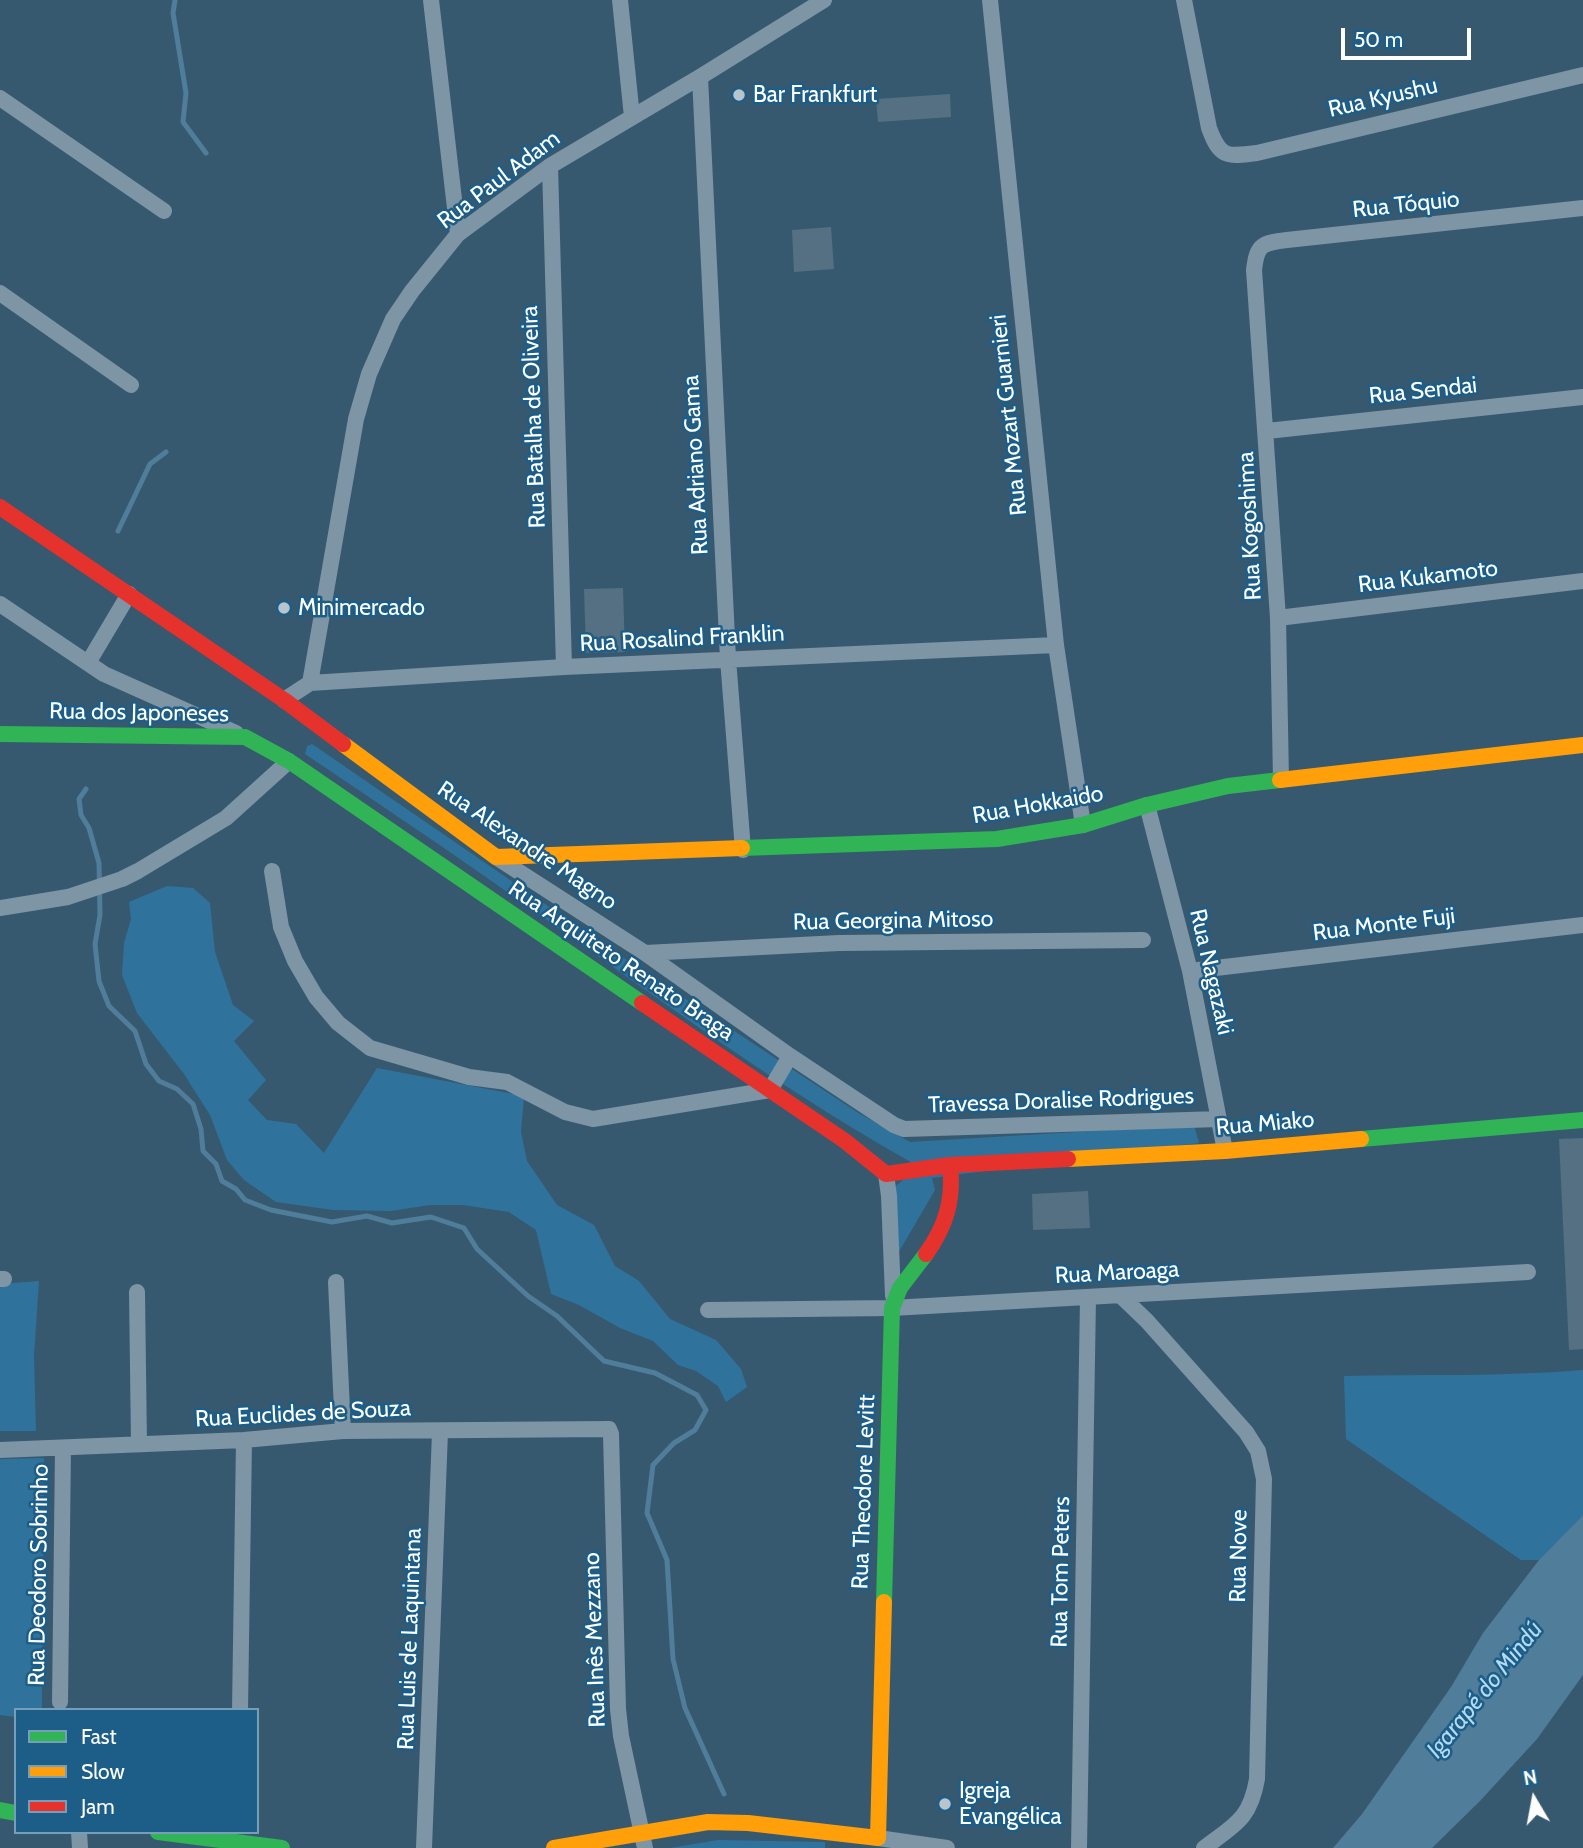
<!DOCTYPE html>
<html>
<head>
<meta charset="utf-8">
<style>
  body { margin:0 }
  #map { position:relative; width:1583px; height:1848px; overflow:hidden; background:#365970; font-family:Cabin,sans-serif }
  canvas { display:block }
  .legend { position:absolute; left:14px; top:1708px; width:245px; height:126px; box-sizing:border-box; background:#1d5e88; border:2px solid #779eb8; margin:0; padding:9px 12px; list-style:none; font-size:21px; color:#fff }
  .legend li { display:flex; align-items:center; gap:14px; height:35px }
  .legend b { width:35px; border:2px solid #779eb8 }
  .north { position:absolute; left:1499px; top:1764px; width:70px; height:70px; -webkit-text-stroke:5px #1d5e88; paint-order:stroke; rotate:350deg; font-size:19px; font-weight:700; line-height:28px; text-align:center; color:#fff }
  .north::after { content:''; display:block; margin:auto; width:24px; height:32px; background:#fff; clip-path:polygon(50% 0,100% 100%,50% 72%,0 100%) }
  .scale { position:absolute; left:1341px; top:28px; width:130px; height:32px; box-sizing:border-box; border:4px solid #fff; border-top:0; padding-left:9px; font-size:21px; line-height:24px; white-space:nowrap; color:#fff; -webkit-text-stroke:5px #1d5e88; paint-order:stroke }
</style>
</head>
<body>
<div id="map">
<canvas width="1583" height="1848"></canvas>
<ul class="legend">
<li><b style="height:9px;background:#30b455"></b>Fast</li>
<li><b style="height:9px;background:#ff9f0a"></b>Slow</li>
<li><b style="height:9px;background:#e5322d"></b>Jam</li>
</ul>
<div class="north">N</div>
<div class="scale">50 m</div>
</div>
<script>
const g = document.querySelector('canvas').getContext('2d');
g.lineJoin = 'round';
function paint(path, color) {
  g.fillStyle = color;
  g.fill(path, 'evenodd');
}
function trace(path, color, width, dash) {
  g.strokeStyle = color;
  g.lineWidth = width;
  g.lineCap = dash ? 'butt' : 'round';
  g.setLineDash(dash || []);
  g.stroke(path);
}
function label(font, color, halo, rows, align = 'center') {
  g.font = font + ' Cabin,sans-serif';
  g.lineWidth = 5;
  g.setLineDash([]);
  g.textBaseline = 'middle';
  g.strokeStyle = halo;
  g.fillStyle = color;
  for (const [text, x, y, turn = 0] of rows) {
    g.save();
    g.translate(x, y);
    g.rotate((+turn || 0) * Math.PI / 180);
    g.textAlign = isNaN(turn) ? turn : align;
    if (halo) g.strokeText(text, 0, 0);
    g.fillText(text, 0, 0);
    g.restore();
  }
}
paint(new Path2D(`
  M 312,744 L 628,961 L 857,1112 L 910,1142 L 1194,1125 L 1199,1143 L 932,1178 L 935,1190 L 893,1262 L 892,1198 L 896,1186 L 916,1168 L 909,1161 C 762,1078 628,976 490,880 C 429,837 367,796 305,754 L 307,746 Z
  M 167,886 L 193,888 L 210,903 L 215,952 L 233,1005 L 254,1021 L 234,1041 L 266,1080 L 248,1100 L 267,1120 L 296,1124 L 324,1153 L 377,1068 L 524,1096 L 521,1132 L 527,1161 L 557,1205 L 594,1225 L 615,1266 L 639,1281 L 670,1319 L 716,1340 L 741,1369 L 747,1387 L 726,1402 L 718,1386 L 696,1371 L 678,1365 L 653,1341 L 620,1328 L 579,1305 L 551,1294 L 536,1230 L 509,1212 L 463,1205 L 430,1205 L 391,1211 L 333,1210 L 276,1202 L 244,1180 L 227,1160 L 210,1115 L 184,1074 L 137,1013 L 122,975 L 124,943 L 131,919 L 129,902 Z
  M 39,1281 L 34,1356 L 36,1431 L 0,1431 L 0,1284 Z
  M 1583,1370 L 1583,1515 L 1539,1560 L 1521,1560 L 1346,1439 L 1344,1376 C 1424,1374 1503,1377 1583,1370 Z
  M 44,1458 L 42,1710 L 16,1710 L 16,1717 L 0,1715 L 0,1459 Z
  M 718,1840 L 825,1842 L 825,1848 L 670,1848 Z`), '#2f739d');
paint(new Path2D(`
  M 1583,1515 L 1583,1675 L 1537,1739 L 1480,1801 L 1432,1848 L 1333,1848 L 1362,1814 L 1451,1687 L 1483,1633 L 1539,1560 Z`), '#507d9a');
trace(new Path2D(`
  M 175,0 L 173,13 L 186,93 L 183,122 L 206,153
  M 118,531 L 150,464 L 166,452
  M 86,789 L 79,799 L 81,815 L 89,828 L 99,863 L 100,915 L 95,944 L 99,981 L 109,1006 L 135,1031 L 146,1064 L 159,1081 L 177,1089 L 193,1104 L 201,1129 L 203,1151 L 216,1164 L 222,1181 L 236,1189 L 245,1200 L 271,1210 L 332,1222 L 367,1216 L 392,1223 L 431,1217 L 464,1228 L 477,1249 L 528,1296 L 557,1316 L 604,1361 L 655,1373 L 697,1395 L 706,1410 L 695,1430 L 674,1443 L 653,1465 L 647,1513 L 667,1560 L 673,1659 L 685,1708 L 724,1794`), '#507d9a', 5);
paint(new Path2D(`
  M 950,94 L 951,117 L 878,122 L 876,99 Z
  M 831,227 L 834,269 L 794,272 L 792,230 Z
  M 623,588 L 625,652 L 586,653 L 584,589 Z
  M 1583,1138 L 1583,1349 L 1569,1350 L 1559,1139 Z
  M 1088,1191 L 1090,1228 L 1033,1230 L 1032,1194 Z`), '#547082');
trace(new Path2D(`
  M 431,0 L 458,234
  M 620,0 L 632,117
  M 990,0 L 1056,645 L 1083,825
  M 1184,0 L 1209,128 C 1220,158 1227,157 1257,153 L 1583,75
  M 700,77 L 728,659 L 743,850
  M 0,98 L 164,211
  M 550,166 L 564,667
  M 0,293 L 131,385
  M 1267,431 L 1583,397
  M 0,604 L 104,674 L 236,733
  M 1278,618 L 1583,581
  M 88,663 L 129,594
  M 310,683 L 564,667 L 1056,645
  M 284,700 L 310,683 L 356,419 L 369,374 L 393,319 L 412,291 L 458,234 L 550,166 L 700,77 L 824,0
  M 1281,780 L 1278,618 L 1254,270 C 1257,244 1262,243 1287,240 L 1583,208
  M 1147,805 L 1190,971 L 1225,1151
  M 496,857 L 645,953 L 790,1056 L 894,1125 L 904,1129 L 1219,1119
  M 272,871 L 281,927 L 295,961 L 316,997 L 338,1023 L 370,1048 L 469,1077 L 507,1082 L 565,1112 L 593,1119 L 770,1090 L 790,1056
  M 0,908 L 68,897 L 122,879 L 138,871 L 226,818 L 289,761
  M 645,953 L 839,943 L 1143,940
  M 1190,971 L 1583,925
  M 886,1174 L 889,1196 L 893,1296
  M 0,1279 L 4,1279
  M 336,1282 L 343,1431
  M 137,1292 L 139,1444
  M 1121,1296 L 1147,1321 L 1246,1432 L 1258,1451 L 1264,1479 L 1257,1779 C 1250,1820 1234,1825 1204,1848
  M 708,1310 L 892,1308 L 1528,1272
  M 0,1450 L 244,1440 L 343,1431 L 609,1429 L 611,1434 L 618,1709 L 621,1736 L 645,1848
  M 60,1702 L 63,1448
  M 240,1710 L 244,1440
  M 79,1832 L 80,1848
  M 878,1838 L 947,1848
  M 424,1848 L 440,1432
  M 1079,1848 L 1088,1298`), '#7d95a5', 16);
trace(new Path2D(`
  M 0,734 L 245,737 L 289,761 L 642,1003
  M 742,848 L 997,839 L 1083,825 L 1147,805 L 1228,786 L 1280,780
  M 1361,1139 L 1583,1120
  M 884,1602 L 892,1308 L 900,1288 L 926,1254
  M 0,1810 L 16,1813
  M 158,1832 L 282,1848`), '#30b455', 16);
trace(new Path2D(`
  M 343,744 L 496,857 L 742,848
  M 1280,780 L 1583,745
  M 1068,1159 L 1225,1151 L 1361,1139
  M 554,1848 L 708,1822 L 748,1823 L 878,1838 L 884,1602`), '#ff9f0a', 16);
trace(new Path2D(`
  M 0,507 L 284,700 L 343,744
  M 642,1003 L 845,1141 L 886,1174 L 950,1165 L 1068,1159
  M 926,1254 C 946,1226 954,1200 950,1165`), '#e5322d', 16);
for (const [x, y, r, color] of [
  [739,95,7,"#b9c5cd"],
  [284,608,7,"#b9c5cd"],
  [945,1804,7,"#b9c5cd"]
]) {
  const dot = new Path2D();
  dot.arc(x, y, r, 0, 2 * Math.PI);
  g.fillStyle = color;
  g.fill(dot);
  trace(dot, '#1d5e88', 2.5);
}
label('23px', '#fff', '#1d5e88', [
  ["Bar Frankfurt",753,95],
  ["Minimercado",298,608],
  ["Igreja",959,1791],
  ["Evangélica",959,1817]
], 'left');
label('23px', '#fff', '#1d5e88', [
  ["Rua Kyushu",1383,98,-13],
  ["Rua Paul Adam",499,180,-37],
  ["Rua Tóquio",1406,205,-6],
  ["Rua Sendai",1423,391,-6],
  ["Rua Mozart Guarnieri",1009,415,-96],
  ["Rua Batalha de Oliveira",534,417,-92],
  ["Rua Adriano Gama",696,465,-93],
  ["Rua Kogoshima",1250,526,-93],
  ["Rua Kukamoto",1428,577,-7],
  ["Rua Rosalind Franklin",682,639,-3],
  ["Rua dos Japoneses",139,713,1],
  ["Rua Hokkaido",1038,805,-10],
  ["Rua Alexandre Magno",527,846,34],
  ["Rua Georgina Mitoso",893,921,-1],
  ["Rua Monte Fuji",1384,925,-7],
  ["Rua Arquiteto Renato Braga",621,961,34],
  ["Rua Nagazaki",1211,972,77],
  ["Travessa Doralise Rodrigues",1061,1101,-2],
  ["Rua Miako",1265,1124,-5],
  ["Rua Maroaga",1117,1273,-3],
  ["Rua Euclides de Souza",303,1414,-3],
  ["Rua Theodore Levitt",864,1492,-88],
  ["Rua Nove",1239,1556,-89],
  ["Rua Tom Peters",1061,1572,-89],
  ["Rua Deodoro Sobrinho",39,1575,-89],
  ["Rua Luis de Laquintana",410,1639,-88],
  ["Rua Inês Mezzano",595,1640,-92]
]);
label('italic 24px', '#b3dbf3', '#1d5e88', [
  ["Igarapé do Mindú",1485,1690,-51]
]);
</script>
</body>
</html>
